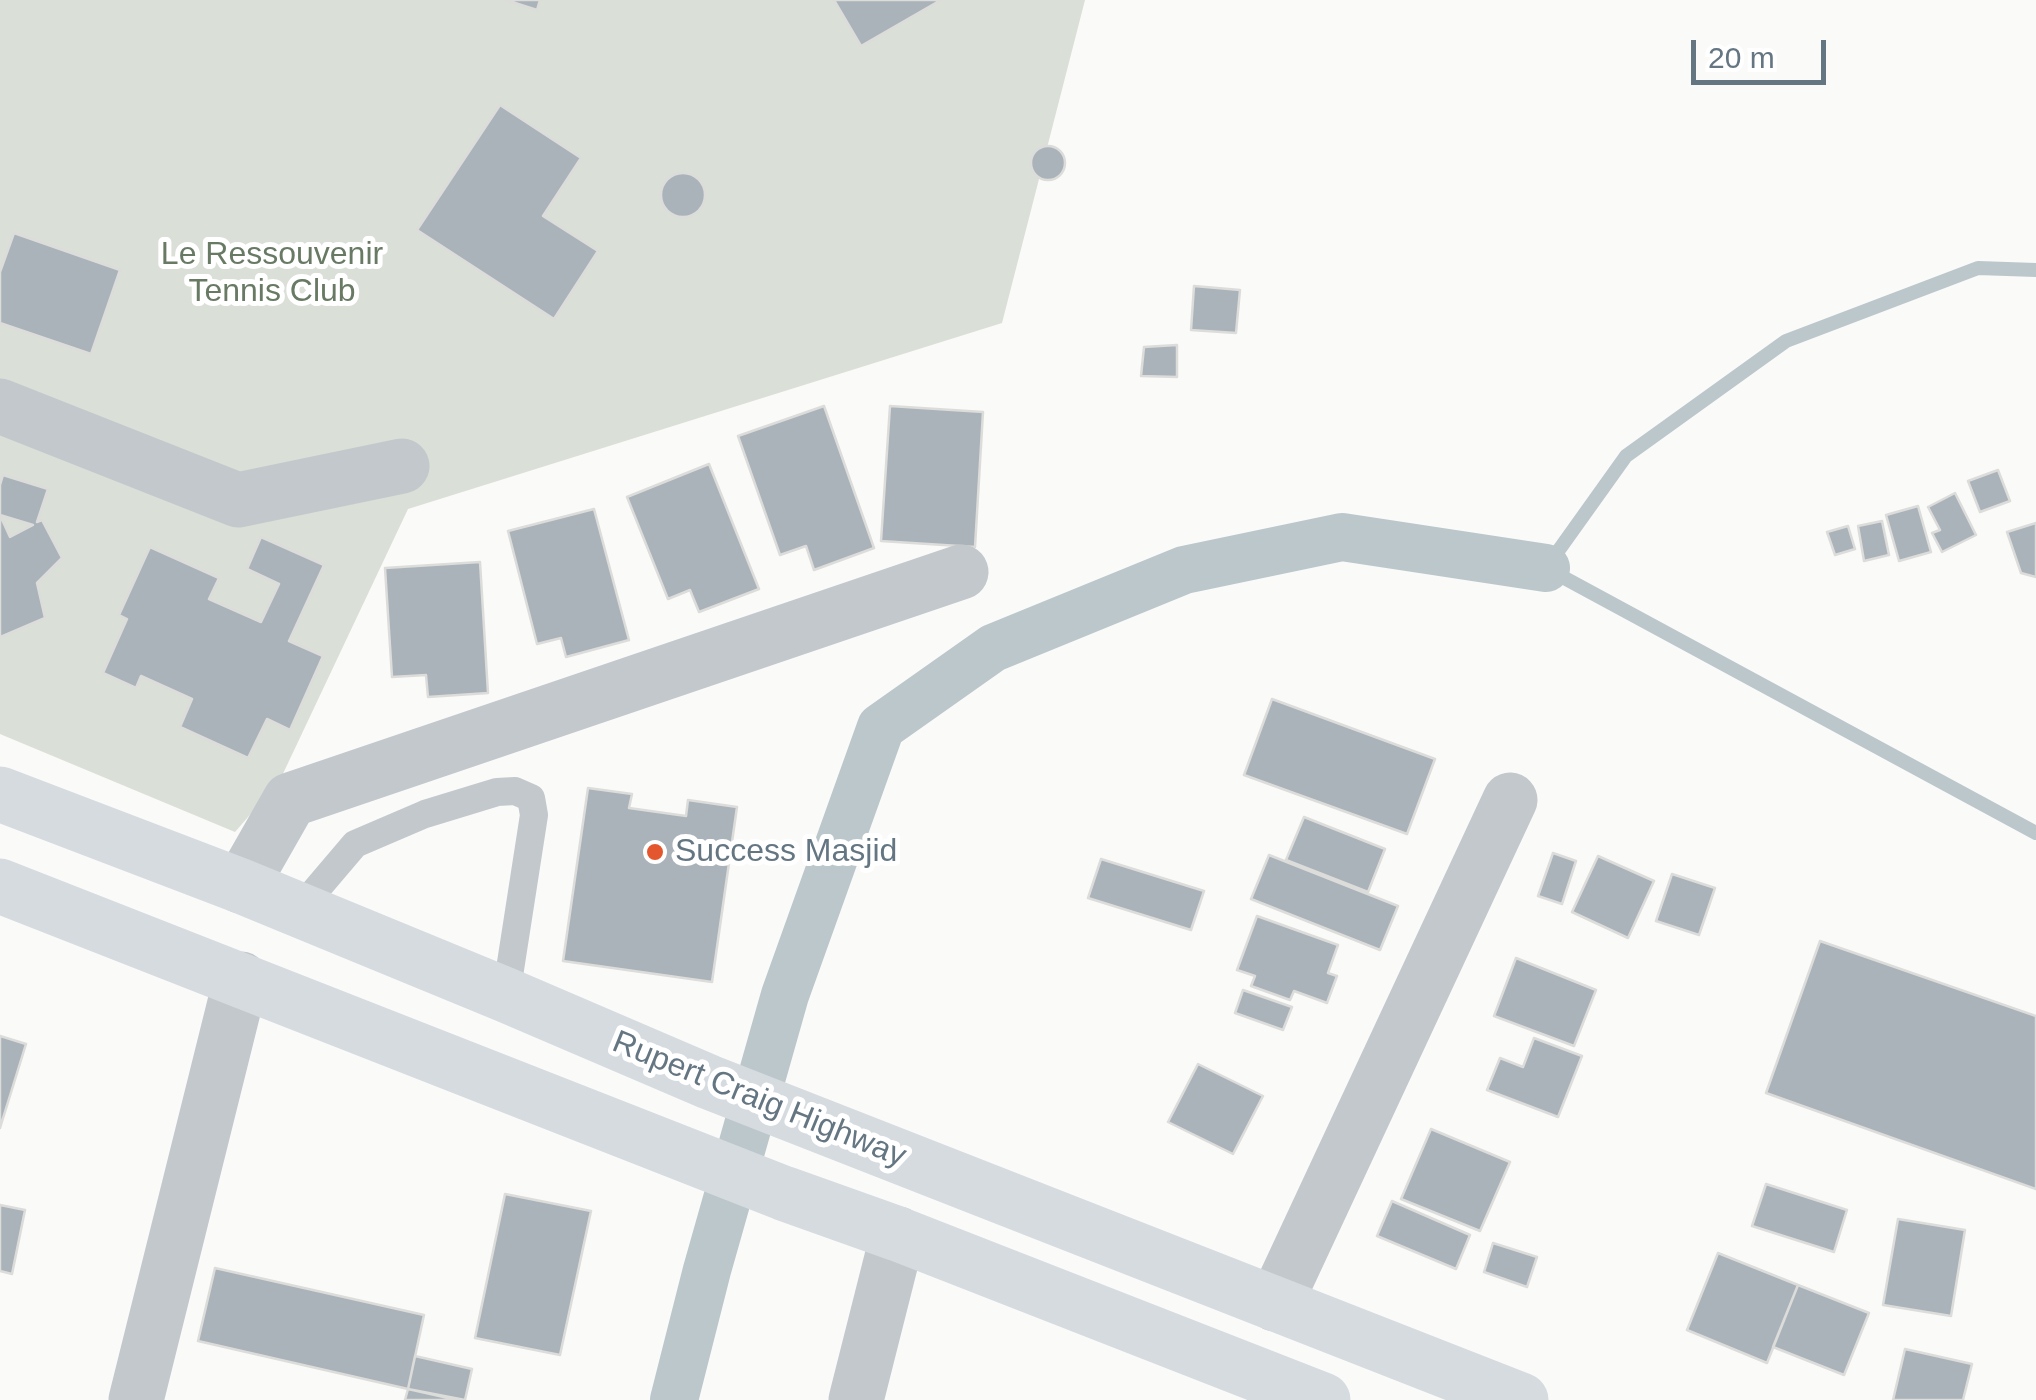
<!DOCTYPE html>
<html>
<head>
<meta charset="utf-8">
<style>
  body { margin:0 }
  #map { position:relative; width:2036px; height:1400px; overflow:hidden; background:#fafaf8; font-family:Helvetica,sans-serif }
  canvas { display:block }
  .scale { position:absolute; left:1691px; top:40px; width:135px; height:45px; box-sizing:border-box; border:5px solid #657683; border-top:0; padding-left:12px; font-size:30px; line-height:35px; white-space:nowrap; color:#657683; -webkit-text-stroke:8px #fff; paint-order:stroke }
</style>
</head>
<body>
<div id="map">
<canvas width="2036" height="1400"></canvas>
<div class="scale">20 m</div>
</div>
<script>
const g = document.querySelector('canvas').getContext('2d');
g.lineJoin = 'round';
function paint(path, color) {
  g.fillStyle = color;
  g.fill(path, 'evenodd');
}
function trace(path, color, width, dash) {
  g.strokeStyle = color;
  g.lineWidth = width;
  g.lineCap = dash ? 'butt' : 'round';
  g.setLineDash(dash || []);
  g.stroke(path);
}
function label(font, color, halo, rows, align = 'center') {
  g.font = font + ' Helvetica,sans-serif';
  g.lineWidth = 10;
  g.setLineDash([]);
  g.textBaseline = 'middle';
  g.strokeStyle = halo;
  g.fillStyle = color;
  for (const [text, x, y, turn = 0] of rows) {
    g.save();
    g.translate(x, y);
    g.rotate((+turn || 0) * Math.PI / 180);
    g.textAlign = isNaN(turn) ? turn : align;
    if (halo) g.strokeText(text, 0, 0);
    g.fillText(text, 0, 0);
    g.restore();
  }
}
paint(new Path2D(`
  M 0,0 L 1085,0 L 1002,323 L 408,509 L 280,780 L 235,832 L 0,734 Z`), '#dadfd7');
trace(new Path2D(`
  M 2036,270 L 1978,268 L 1786,341 L 1626,456 L 1546,568 L 2036,833`), '#bbc7cb', 14);
trace(new Path2D(`
  M 674,1400 L 707,1270 L 785,995 L 881,727 L 993,648 L 1184,570 L 1342,537 L 1546,568`), '#bbc7cb', 48);
const building = new Path2D(`
  M 506,0 L 540,0 L 537,10 Z
  M 834,0 L 941,0 L 861,46 Z
  M 500,105 L 581,158 L 543,216 L 598,251 L 554,319 L 417,230 Z
  M1031 163a17 17 0 1 1 34 0a17 17 0 1 1-34 0Z
  M661 195a22 22 0 1 1 44 0a22 22 0 1 1-44 0Z
  M 14,233 L 120,270 L 91,354 L 0,323 L 0,272 Z
  M 1194,286 L 1240,290 L 1236,333 L 1191,330 Z
  M 1177,345 L 1177,377 L 1141,376 L 1144,347 Z
  M 824,406 L 874,548 L 814,570 L 806,546 L 780,555 L 738,436 Z
  M 890,406 L 983,412 L 975,547 L 881,541 Z
  M 709,464 L 759,589 L 699,612 L 690,590 L 668,599 L 627,497 Z
  M 1998,470 L 2010,501 L 1980,512 L 1968,481 Z
  M 3,475 L 48,489 L 37,522 L 42,520 L 62,558 L 37,583 L 45,618 L 0,637 L 0,485 ZM 0,515 L 33,525 L 10,537 Z
  M 1955,493 L 1976,535 L 1942,552 L 1932,533 L 1940,530 L 1928,507 Z
  M 1918,506 L 1931,552 L 1899,561 L 1886,515 Z
  M 594,509 L 629,640 L 566,657 L 561,638 L 537,644 L 508,531 Z
  M 1882,521 L 1889,555 L 1864,561 L 1858,526 Z
  M 2036,523 L 2036,577 L 2021,573 L 2007,532 Z
  M 1848,526 L 1855,549 L 1835,555 L 1827,532 Z
  M 261,537 L 324,565 L 289,641 L 323,656 L 290,730 L 267,719 L 248,758 L 180,727 L 192,699 L 141,676 L 136,688 L 103,673 L 127,619 L 119,615 L 150,547 L 219,578 L 209,599 L 261,622 L 279,584 L 247,569 Z
  M 480,562 L 488,693 L 428,697 L 426,675 L 392,677 L 385,568 Z
  M 1272,699 L 1435,759 L 1407,834 L 1244,775 Z
  M 588,788 L 632,794 L 629,808 L 686,816 L 688,800 L 737,807 L 712,982 L 563,961 Z
  M 1304,817 L 1385,849 L 1368,892 L 1286,860 Z
  M 1553,853 L 1576,861 L 1562,904 L 1538,896 Z
  M 1269,855 L 1398,906 L 1380,950 L 1251,899 Z
  M 1598,856 L 1654,881 L 1628,938 L 1572,912 Z
  M 1101,859 L 1204,891 L 1191,930 L 1088,898 Z
  M 1672,874 L 1715,888 L 1699,935 L 1656,921 Z
  M 1257,916 L 1338,945 L 1328,973 L 1337,976 L 1327,1003 L 1294,991 L 1290,1000 L 1251,986 L 1255,976 L 1237,970 Z
  M 1820,941 L 2036,1016 L 2036,1189 L 1766,1093 Z
  M 1516,958 L 1596,990 L 1574,1046 L 1494,1016 Z
  M 1243,990 L 1292,1007 L 1283,1030 L 1235,1013 Z
  M 0,1036 L 26,1044 L 0,1128 Z
  M 1534,1038 L 1582,1056 L 1558,1117 L 1487,1090 L 1500,1058 L 1523,1067 Z
  M 1198,1064 L 1263,1096 L 1233,1154 L 1168,1122 Z
  M 1431,1129 L 1510,1162 L 1480,1231 L 1401,1199 Z
  M 1766,1184 L 1847,1210 L 1834,1252 L 1752,1226 Z
  M 505,1194 L 591,1211 L 560,1355 L 475,1338 Z
  M 1392,1201 L 1470,1235 L 1456,1269 L 1377,1236 Z
  M 0,1205 L 25,1210 L 12,1274 L 0,1271 Z
  M 1898,1219 L 1965,1230 L 1951,1316 L 1883,1305 Z
  M 1493,1243 L 1537,1257 L 1527,1287 L 1484,1272 Z
  M 1718,1253 L 1798,1285 L 1767,1363 L 1687,1330 Z
  M 215,1268 L 424,1315 L 408,1389 L 198,1341 Z
  M 1798,1285 L 1869,1313 L 1844,1375 L 1773,1347 Z
  M 1905,1349 L 1972,1364 L 1963,1400 L 1893,1400 Z
  M 415,1356 L 472,1369 L 465,1400 L 408,1389 Z
  M 408,1389 L 457,1400 L 405,1400 Z`);
paint(building, '#aab3b9');
trace(building, '#dcdcda', 2.5);
trace(new Path2D(`
  M 298,911 L 355,844 L 425,814 L 497,792 L 515,791 L 531,798 L 534,815 L 506,995`), '#c3c8cc', 28);
trace(new Path2D(`
  M 0,406 L 238,500 L 402,466
  M 241,886 L 290,800 L 961,572
  M 1275,1304 L 1510,800
  M 136,1400 L 241,979
  M 856,1400 L 898,1234`), '#c3c8cc', 55);
trace(new Path2D(`
  M 0,794 L 241,886 L 506,995 L 709,1082 L 1521,1400
  M 0,886 L 783,1193 L 898,1234 L 1323,1400`), '#d6dbdf', 55);
for (const [x, y, r, color] of [
  [655,852,10,"#e4572e"]
]) {
  const dot = new Path2D();
  dot.arc(x, y, r, 0, 2 * Math.PI);
  g.fillStyle = color;
  g.fill(dot);
  trace(dot, '#fff', 4);
}
label('32px', '#687a64', '#fff', [
  ["Le Ressouvenir",272,255],
  ["Tennis Club",272,292]
]);
label('32px', '#657683', '#fff', [
  ["Success Masjid",675,852]
], 'left');
label('32px', '#657683', '#fff', [
  ["Rupert Craig Highway",759,1100,22]
]);
</script>
</body>
</html>
